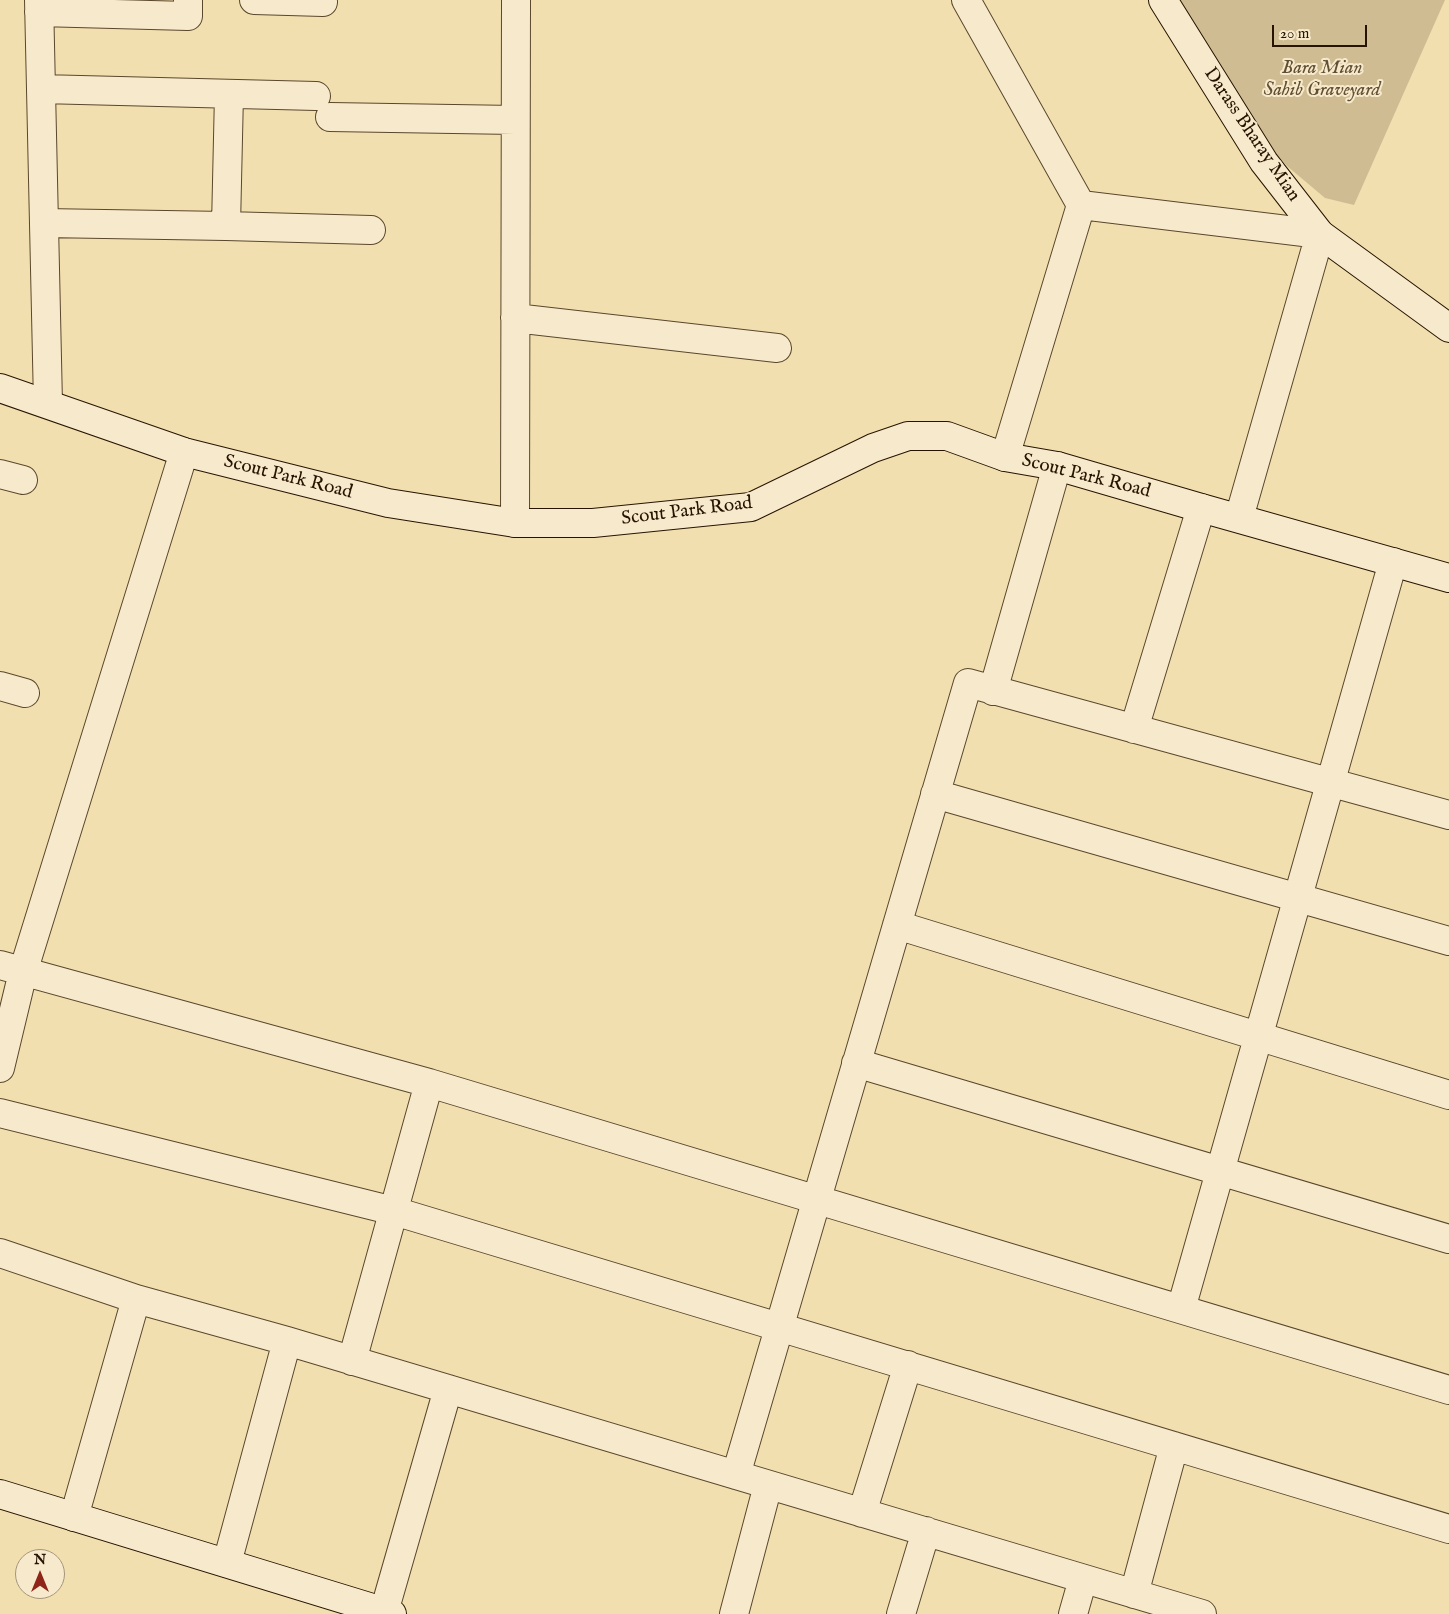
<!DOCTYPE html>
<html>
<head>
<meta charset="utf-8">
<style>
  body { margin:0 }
  #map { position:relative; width:1449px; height:1614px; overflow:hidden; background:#f2dfb0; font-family:"IM FELL English",serif }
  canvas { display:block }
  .north { position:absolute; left:15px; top:1549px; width:50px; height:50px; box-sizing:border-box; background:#f7eacc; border:1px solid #a4947a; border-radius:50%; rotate:0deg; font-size:14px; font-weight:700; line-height:20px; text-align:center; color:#271400 }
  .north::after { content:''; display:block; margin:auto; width:18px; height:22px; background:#8f2418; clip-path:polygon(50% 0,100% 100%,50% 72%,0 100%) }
  .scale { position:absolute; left:1272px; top:25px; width:95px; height:22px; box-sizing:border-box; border:2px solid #271400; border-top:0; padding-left:6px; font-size:15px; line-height:18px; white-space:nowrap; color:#271400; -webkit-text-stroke:4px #f7eacc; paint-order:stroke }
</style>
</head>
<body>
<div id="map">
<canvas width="1449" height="1614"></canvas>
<div class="north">N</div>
<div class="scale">20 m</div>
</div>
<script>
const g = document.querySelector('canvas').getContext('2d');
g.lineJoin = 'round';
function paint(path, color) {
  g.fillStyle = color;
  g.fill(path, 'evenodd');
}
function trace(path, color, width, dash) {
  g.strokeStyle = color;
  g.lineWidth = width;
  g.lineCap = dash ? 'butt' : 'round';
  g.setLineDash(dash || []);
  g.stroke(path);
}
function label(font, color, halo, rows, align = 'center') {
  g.font = font + ' "IM FELL English",serif';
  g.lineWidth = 4;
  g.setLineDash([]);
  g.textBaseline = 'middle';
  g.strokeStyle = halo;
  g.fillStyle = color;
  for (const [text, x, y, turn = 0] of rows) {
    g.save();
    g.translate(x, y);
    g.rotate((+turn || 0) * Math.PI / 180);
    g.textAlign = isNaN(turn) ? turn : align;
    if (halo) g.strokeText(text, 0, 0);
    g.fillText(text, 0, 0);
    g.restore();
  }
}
paint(new Path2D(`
  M 1175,0 L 1445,0 L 1354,205 L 1325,198 L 1287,166 L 1274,152 Z`), '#cfbc92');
const street = new Path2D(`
  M 39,0 L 48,403
  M 254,0 L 323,2
  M 966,0 L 1081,205 L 1320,234 L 1239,518
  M 39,12 L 188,16 L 188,0
  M 41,89 L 316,96
  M 330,117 L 515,120
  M 44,223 L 226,226 L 229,94
  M 226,226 L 371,230
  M 515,318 L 777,348
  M 1005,457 L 1081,205
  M 0,474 L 23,480
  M 515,523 L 516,0
  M 0,686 L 25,693
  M 993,691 L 1057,466
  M 1134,729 L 1201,508
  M 935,794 L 1449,941
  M 897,925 L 1449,1095
  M 0,965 L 429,1083 L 1449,1390
  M 856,1063 L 1449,1239
  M 0,1068 L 23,972 L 184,452
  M 0,1113 L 394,1211 L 1449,1529
  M 0,1253 L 136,1299 L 287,1341 L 1202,1614
  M 1181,1309 L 1393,562
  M 352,1361 L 429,1083
  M 736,1475 L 968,683 L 1449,815
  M 862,1513 L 908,1365
  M 74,1517 L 136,1299
  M 227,1563 L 287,1341
  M 1134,1594 L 1174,1446
  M 384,1612 L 448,1389
  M 734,1614 L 768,1485
  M 901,1614 L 926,1531
  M 1073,1614 L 1083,1579`);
const secondary = new Path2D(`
  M 1163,0 L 1264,162 L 1320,234 L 1449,328
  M 0,388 L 184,452 L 388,503 L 515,523 L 593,523 L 751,507 L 873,448 L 908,436 L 947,436 L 1005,457 L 1057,466 L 1201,508 L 1449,578
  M 0,1494 L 392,1614`);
trace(street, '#5a472c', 30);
trace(secondary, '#271400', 30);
trace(street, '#f7eacc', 28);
trace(secondary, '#f7eacc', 28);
label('italic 19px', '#624f33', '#f7eacc', [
  ["Bara Mian",1322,69],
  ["Sahib Graveyard",1322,91]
]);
label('19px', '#271400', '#f7eacc', [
  ["Darass Bharay Mian",1251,135,56],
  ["Scout Park Road",1086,477,14],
  ["Scout Park Road",288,478,14],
  ["Scout Park Road",687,512,-7]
]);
</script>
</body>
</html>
